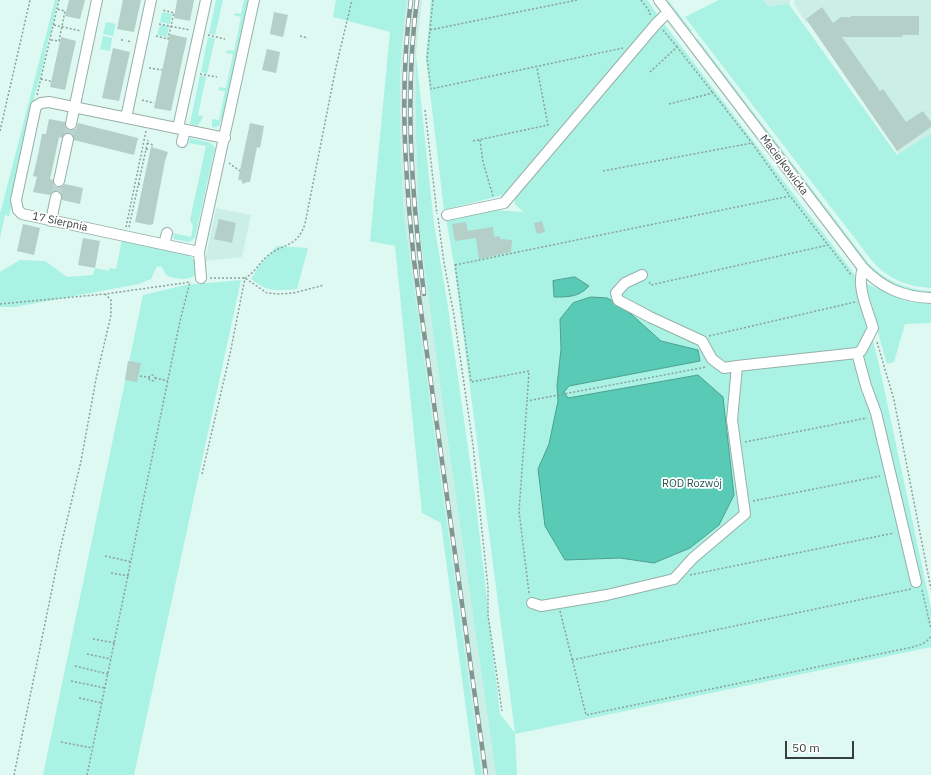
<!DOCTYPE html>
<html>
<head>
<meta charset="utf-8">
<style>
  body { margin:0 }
  #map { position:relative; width:931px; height:775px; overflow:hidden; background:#def8f2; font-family:"IBM Plex Sans",sans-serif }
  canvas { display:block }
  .scale { position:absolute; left:785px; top:741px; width:69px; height:18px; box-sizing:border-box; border:2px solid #353f3d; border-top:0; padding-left:5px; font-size:12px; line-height:14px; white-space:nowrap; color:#353f3d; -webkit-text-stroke:3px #fff; paint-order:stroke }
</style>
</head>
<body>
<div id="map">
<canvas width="931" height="775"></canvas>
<div class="scale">50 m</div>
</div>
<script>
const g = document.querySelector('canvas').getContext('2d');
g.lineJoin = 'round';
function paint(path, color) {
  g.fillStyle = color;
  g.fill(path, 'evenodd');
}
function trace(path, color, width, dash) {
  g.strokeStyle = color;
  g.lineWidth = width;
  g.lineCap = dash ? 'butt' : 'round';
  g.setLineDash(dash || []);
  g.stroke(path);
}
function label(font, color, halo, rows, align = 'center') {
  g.font = font + ' "IBM Plex Sans",sans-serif';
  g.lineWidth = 3.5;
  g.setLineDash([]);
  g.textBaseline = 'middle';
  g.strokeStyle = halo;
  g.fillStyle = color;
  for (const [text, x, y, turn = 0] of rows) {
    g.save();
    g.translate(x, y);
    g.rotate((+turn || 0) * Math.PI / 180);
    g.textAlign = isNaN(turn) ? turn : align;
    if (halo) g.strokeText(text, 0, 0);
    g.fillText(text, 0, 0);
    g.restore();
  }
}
paint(new Path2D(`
  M 407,0 L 422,0 L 416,55 L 416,136 L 419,227 L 441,393 L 496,775 L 482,775 L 404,215 L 399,125 L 402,34 Z
  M 763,0 L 790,0 L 789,4 L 767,6 Z
  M 795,0 L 931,0 L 931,134 L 899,154 L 808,22 L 806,23 L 794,4 Z
  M 216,208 L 251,215 L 242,257 L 205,261 Z`), '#cbefe7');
paint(new Path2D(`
  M 55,0 L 58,0 L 50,37 L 49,37 L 40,78 L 35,94 L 9,216 L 5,215 L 0,238 L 0,214 Z
  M 216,0 L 223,0 L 215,35 L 209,34 Z
  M 244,0 L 250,0 L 225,118 L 222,118 L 219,126 L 212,128 L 212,119 L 219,120 L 225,91 L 218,90 L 219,87 L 226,88 L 233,54 L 226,53 L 227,50 L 234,51 L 241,17 L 234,15 L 235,13 L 241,14 Z
  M 336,0 L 407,0 C 396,72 400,143 404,215 L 482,775 L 475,775 L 441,523 L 422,513 L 395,246 L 370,241 L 390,32 L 333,17 Z
  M 431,0 L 647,0 L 658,15 L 503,195 L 444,210 L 426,58 Z
  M 668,0 L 692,31 L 689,32 L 667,2 Z
  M 719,0 L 763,0 L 768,6 L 789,4 L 897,155 L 931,134 L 931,288 C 908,287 888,279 873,262 L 685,17 Z
  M 162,12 L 172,14 L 170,24 L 160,22 Z
  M 662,21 L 858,279 L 879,365 L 931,608 L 931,647 L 515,734 L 517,775 L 496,775 L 441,393 L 419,227 L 416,136 L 416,55 L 434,224 L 447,301 L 476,504 L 500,714 L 515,733 L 454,264 L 446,219 L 496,210 L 523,212 L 515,204 L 515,194 Z
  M 106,22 L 116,24 L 113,36 L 103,34 Z
  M 160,25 L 169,26 L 167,37 L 157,35 Z
  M 103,36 L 112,38 L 110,51 L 100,49 Z
  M 208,37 L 215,38 L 207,74 L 201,72 Z
  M 697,38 L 869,264 C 886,281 907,290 931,291 L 931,293 C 908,292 890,285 872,270 L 696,40 Z
  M 200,75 L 206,77 L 198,115 L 203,116 L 201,121 L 197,126 L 190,124 Z
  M 190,138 L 211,143 L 215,148 L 195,238 L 189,242 L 174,239 L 173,233 L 191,237 L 193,226 L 190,220 L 206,146 L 189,143 L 187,149 Z
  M 122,240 L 189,255 L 196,262 L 197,273 C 191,282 174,279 166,275 L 162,267 L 157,266 L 151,279 L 139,284 L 15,307 L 0,307 L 0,272 L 20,260 L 45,261 L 67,277 L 93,275 L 95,268 L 109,271 L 109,268 L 116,269 Z
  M 277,246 L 308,248 L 297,289 C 276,291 268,292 251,279 L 259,266 Z
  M 241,280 L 134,775 L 43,775 L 143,295 L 185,285 Z
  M 868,284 L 905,301 L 931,304 L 931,323 L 905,324 L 894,362 L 887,364 L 865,287 Z`), '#aaf2e3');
const water = new Path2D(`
  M 575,277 L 589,286 C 579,297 569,297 554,297 L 553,281 Z
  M 591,297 L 607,298 L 621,305 L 661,341 L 698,350 L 700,361 L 569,386 L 564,392 L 568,398 L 698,375 L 723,397 L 734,495 L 719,525 L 690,548 L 654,563 L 620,558 L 565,560 L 545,526 L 538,469 L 549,444 L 558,401 L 557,386 L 561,349 L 560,319 L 573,303 Z`);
paint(water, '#58cab5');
trace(water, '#4ea091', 1);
paint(new Path2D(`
  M 69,0 L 85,0 L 80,19 L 65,16 Z
  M 123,0 L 141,0 L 134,32 L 117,29 Z
  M 177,0 L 194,0 L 190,21 L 174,18 Z
  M 822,7 L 833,23 L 841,17 L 851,17 L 851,16 L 919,16 L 919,35 L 902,35 L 902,37 L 842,37 L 880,91 L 883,89 L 906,122 L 923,111 L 931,122 L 931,127 L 897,151 L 806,19 Z
  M 274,12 L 288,15 L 283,37 L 270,34 Z
  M 170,34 L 187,38 L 171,111 L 154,108 Z
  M 61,37 L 76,41 L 65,90 L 50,87 Z
  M 113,48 L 130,52 L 119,101 L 102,98 Z
  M 267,49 L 280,52 L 276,73 L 262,70 Z
  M 49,119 L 65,122 L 65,126 L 69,130 L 76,129 L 78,123 L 138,138 L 134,155 L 74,140 L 72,134 L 66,133 L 62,138 L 59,137 L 50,179 L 53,180 L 54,186 L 57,187 L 61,187 L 65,184 L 83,188 L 80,204 L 62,200 L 62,195 L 58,191 L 54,191 L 50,195 L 33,192 L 37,177 L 33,176 L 38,155 L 42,134 L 46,134 Z
  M 250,123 L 264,126 L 260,148 L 257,147 L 250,182 L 247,182 L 243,184 L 241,180 L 238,180 Z
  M 151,147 L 168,152 L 165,161 L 153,224 L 150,225 L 135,222 Z
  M 219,219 L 236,223 L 232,243 L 214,239 Z
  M 542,221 L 545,232 L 537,234 L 534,223 Z
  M 466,222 L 468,231 L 493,227 L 494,237 L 500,236 L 500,239 L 512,240 L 511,252 L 479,259 L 476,238 L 455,241 L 452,224 Z
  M 23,224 L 40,228 L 34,255 L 17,251 Z
  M 83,238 L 100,241 L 95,268 L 78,265 Z
  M 128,361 L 141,363 L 137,382 L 125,380 Z`), '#b4cec8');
trace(new Path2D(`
  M 68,139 L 71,124
  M 56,197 L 59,181`), '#bcd3ce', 10, [10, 5]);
const minor = new Path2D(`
  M 659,0 L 863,268 C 882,288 903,297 931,298
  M 126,118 L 151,0
  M 71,124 L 97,0
  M 178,128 L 206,0
  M 182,142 L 185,130
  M 59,181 L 68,139
  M 447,215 L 504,203 L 656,24 L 668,12
  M 51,221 L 56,197
  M 164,244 L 167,233
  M 199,252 L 22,214 L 18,210 L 16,200 L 36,106 L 41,103 L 49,102 L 225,138
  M 642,275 L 625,283 L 616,293 L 618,300 L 650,317 L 702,341 L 712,359 L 724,368 L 737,366
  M 201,278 L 199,252 L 254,0
  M 857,353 L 866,386 L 876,413 L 916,582
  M 532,603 L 541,606 L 607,595 L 674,579 L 693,558 L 745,514 L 732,420 L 737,366 L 857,353 L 861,351 L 873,328 C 868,310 856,287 863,268`);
trace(minor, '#97b0aa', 12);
trace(new Path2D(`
  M 577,0 L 430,30 L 427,58 L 431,89 L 623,48
  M 641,0 L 650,12 L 650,15
  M 159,24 L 190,30
  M 54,25 L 81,31
  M 430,30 L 433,0
  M 663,30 L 677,47
  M 208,35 L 225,39
  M 156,36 L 168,39 L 174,13 L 162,10
  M 300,36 L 308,38
  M 51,40 L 59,41 L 65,11 L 57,9
  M 121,40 L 125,40
  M 128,41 L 131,42
  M 149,68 L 162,70
  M 650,72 L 677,47 L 713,93
  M 200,74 L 217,77
  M 41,79 L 50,81 L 50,84
  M 37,95 L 59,0
  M 142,100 L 154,103
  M 669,104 L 713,93 L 752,143
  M 425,110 L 437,214
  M 0,131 L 30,0
  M 480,140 L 483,162 L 493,196
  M 473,141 L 548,125 L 537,68
  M 147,143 L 153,145 L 152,147
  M 146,149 L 150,150
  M 229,163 L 240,171
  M 603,171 L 752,143 L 790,196
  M 138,184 L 142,185
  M 438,218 L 444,263 L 454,315 L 473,445 L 488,588 L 488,615 L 502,711
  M 126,227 L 146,131
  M 129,227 L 148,140
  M 455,264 L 471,382 L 529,371 L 527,401
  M 455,265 L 790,196 L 828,245
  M 210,278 L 245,278 L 267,293 L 279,294 L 293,293 L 324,285
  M 649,282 L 651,285 L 828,245 L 852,276
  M 0,304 L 105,294 L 191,282
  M 709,336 L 855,302
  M 877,342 L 894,400 L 931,589
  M149 378a3 3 0 1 1 6 0a3 3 0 1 1-6 0Z
  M 140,376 L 149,377
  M 155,378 L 168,381
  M 745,442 L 867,418
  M 202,474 L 230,354 L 245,278 C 256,272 260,261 270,254 C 285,243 297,247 305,224 L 336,67 L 352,0
  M 753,501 L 880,476
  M 105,556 L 132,562
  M 111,573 L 129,576
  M 690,575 L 894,533
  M 922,590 L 931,629
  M 529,593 L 519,511 L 527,401 L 706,367
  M 560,611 L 586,715 L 913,647 C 920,645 929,642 931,635
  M 93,639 L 115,643
  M 87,654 L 111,659
  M 572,660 L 911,589
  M 75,666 L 108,674
  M 71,681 L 105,688
  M 79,698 L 102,703
  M 61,742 L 92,748
  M 14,775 L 60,550 L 81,461 L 96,379 L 111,315 L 111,300 L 105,294
  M 87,775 L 180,321 L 190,282`), '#8d9f9b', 1.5, [2, 2]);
trace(minor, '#fff', 10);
const rail = new Path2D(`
  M 411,0 C 399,87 405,174 414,261 L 486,775
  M 417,0 C 404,98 412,196 424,294`);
trace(rail, '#839591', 4.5);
trace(rail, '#fff', 3, [9]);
label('11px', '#353f3d', '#fff', [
  ["Maciejkowicka",784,165,53],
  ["17 Sierpnia",60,222,12]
]);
label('11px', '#26574d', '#fff', [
  ["ROD Rozwój",692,484]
]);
</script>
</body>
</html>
